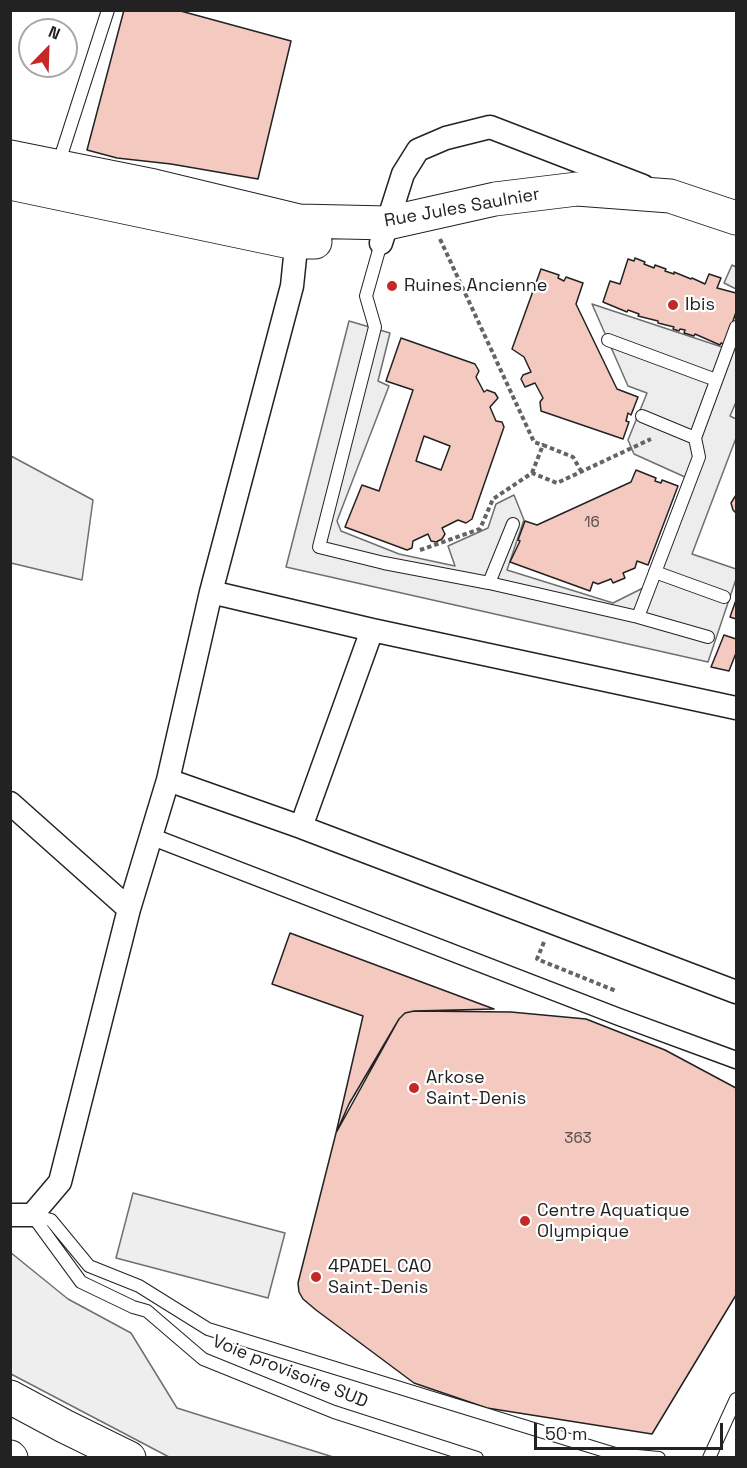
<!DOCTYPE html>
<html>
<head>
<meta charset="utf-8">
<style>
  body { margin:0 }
  #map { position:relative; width:747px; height:1468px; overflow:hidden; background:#fff; font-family:"Space Grotesk",sans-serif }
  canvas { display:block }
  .frame { position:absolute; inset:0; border:12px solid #222; pointer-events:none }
  .north { position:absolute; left:18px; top:18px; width:60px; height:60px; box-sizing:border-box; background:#fff; border:2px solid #a7a7a7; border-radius:50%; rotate:23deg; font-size:16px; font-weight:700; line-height:24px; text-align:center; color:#222 }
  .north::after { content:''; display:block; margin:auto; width:21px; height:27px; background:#c62828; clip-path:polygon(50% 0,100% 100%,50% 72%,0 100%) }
  .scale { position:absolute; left:534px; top:1423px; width:189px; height:27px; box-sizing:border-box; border:3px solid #222; border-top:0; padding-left:8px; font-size:18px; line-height:21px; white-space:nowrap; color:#222; -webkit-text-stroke:4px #fff; paint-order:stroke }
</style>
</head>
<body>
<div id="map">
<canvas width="747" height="1468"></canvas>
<div class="frame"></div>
<div class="north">N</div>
<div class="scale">50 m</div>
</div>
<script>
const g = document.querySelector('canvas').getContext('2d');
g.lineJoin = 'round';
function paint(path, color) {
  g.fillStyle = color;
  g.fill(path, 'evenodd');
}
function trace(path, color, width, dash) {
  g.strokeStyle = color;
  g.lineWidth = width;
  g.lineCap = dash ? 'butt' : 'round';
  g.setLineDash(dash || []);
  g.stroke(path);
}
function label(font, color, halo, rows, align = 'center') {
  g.font = font + ' "Space Grotesk",sans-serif';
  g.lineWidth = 4.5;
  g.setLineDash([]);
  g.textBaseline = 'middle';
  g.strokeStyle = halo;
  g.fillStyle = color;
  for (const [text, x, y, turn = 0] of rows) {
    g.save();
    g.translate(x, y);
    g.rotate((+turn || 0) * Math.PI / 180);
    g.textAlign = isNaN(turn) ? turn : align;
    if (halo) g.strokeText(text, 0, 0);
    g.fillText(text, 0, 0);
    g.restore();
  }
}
const green = new Path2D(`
  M 133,1193 L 285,1233 L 268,1298 L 116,1258 Z
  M 10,1252 L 68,1299 L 131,1333 L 177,1408 L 333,1457 L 169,1457 L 11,1374 Z`);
paint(green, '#eee');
trace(green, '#6f6f6f', 1.5);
const parking = new Path2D(`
  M 732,265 L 736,267 L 736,289 L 724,283 Z
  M 592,304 L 728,349 L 736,327 L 736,402 L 730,416 L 736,419 L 736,438 L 692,554 L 736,569 L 736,579 L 708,662 L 286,567 L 349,321 L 390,333 L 378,381 L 389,386 L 337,521 L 341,531 L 399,554 L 455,566 L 448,546 L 488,528 L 496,504 L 514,495 L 524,520 L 507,570 L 613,603 L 643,588 L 685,477 L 634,454 L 628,440 L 647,393 L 628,386 Z
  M 11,456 L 93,500 L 82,580 L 11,563 Z`);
paint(parking, '#ededed');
trace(parking, '#6f6f6f', 1.5);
const building = new Path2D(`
  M 124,10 L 177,10 L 291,41 L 258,179 L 171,164 L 117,158 L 87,150 Z
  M 635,258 L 645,262 L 644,264 L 654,268 L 655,265 L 666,269 L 665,271 L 674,274 L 674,272 L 691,279 L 692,278 L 705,284 L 709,274 L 721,278 L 717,288 L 736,293 L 736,312 L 725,345 L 721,343 L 720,345 L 695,334 L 694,336 L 684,333 L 685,330 L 680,329 L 679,331 L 673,329 L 674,327 L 658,323 L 658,321 L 638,316 L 639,314 L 628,310 L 627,312 L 603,302 L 610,281 L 620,284 L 628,259 L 634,261 Z
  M 541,269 L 559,275 L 558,278 L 564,281 L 566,277 L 583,283 L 576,304 L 617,389 L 638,397 L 631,415 L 628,413 L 626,421 L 629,422 L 623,439 L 541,411 L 540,402 L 543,398 L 535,383 L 525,387 L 521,379 L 523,375 L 531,372 L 524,357 L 512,349 Z
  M 401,338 L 475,364 L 479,371 L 476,377 L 484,392 L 487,390 L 495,393 L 498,398 L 490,407 L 496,421 L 502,422 L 504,427 L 472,519 L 466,523 L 458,520 L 442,528 L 445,534 L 442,539 L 436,542 L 431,541 L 428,534 L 413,541 L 412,548 L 407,550 L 345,527 L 362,485 L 379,491 L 413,390 L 386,381 ZM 424,436 L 450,446 L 441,470 L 416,461 Z
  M 636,470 L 656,478 L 655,481 L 661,483 L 662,480 L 678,486 L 648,565 L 637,561 L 635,568 L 623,573 L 625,578 L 613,583 L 611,579 L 598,584 L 593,582 L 590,591 L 510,562 L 520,541 L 518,540 L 525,521 L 537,525 L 631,482 Z
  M 736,495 L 736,513 L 733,510 L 731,503 Z
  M 736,600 L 736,619 L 730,617 Z
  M 724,635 L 736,639 L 736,653 L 729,671 L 711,667 Z
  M 290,933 L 494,1009 L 414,1011 L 405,1013 L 399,1019 L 336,1133 L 363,1016 L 272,984 Z
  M 414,1011 L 511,1012 L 586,1019 L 665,1050 L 736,1088 L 736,1295 L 652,1434 L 487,1408 L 414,1383 L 316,1310 L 303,1299 L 299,1292 L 298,1283 L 336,1133 L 349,1104 L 399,1019 L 405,1013 Z`);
paint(building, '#f3c9c0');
trace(building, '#222', 1.5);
const service = new Path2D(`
  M 58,165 L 108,10
  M 381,243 L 366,296 L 375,327 L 319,547 L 384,563 L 489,583 L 638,617 L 699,457 L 695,438 L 736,327
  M 608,340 L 716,380
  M 642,416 L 695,438
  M 655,572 L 724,597
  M 489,583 L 513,524
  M 638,617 L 708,637
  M 32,1215 L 51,1220 L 89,1266 L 139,1286 L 208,1329 L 615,1454 L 659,1458
  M 32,1215 L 81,1282 L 133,1307 L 147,1311 L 203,1359 L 334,1412 L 477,1458
  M 709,1458 L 736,1399`);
const pedestrian = new Path2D(`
  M 150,836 L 619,1017 L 736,1060`);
const minor = new Path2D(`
  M 381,243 L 403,174 L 418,150 L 446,138 L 490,127 L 643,186
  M 211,592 L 372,630 L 736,708
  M 168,780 L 301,827 L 736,992
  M 10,803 L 129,909
  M 301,827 L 372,630
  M 10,1215 L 32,1215 L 60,1182 L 129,909 L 168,780 L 211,592 L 292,286 L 298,228`);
const primary = new Path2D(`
  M 10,157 L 154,186 L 299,221 L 388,223 L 495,199 L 577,189 L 670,196 L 736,218
  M 10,183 L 290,242 L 315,242`);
const motorway = new Path2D(`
  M 10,1397 L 64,1426 L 129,1458
  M 10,1457 L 11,1458`);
trace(service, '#222', 14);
trace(pedestrian, '#222', 19);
trace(minor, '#222', 25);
trace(primary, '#222', 35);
trace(motorway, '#222', 35);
trace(new Path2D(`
  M 440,239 L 534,442 L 543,445
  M 532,473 L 543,445 L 573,457 L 581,471
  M 420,550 L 480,529 L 493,499 L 532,473 L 557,483 L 651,439
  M 544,942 L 537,959 L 616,991`), '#646464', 4, [4.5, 3]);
trace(service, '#fff', 12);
trace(pedestrian, '#fff', 16);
trace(minor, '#fff', 22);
trace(primary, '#fff', 33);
trace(motorway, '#fff', 33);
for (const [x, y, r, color] of [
  [392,286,6,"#c62828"],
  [673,305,6,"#c62828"],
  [414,1088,6,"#c62828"],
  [525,1221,6,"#c62828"],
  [316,1277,6,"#c62828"]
]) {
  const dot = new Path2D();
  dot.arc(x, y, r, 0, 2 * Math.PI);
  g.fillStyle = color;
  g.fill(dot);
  trace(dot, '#fff', 2);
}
label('15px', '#564c4a', null, [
  ["16",592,523],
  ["363",578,1139]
]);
label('18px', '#222', '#fff', [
  ["Rue Jules Saulnier",462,208,-10],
  ["Voie provisoire SUD",290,1372,22]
]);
label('18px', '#222', '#fff', [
  ["Ruines Ancienne",404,286],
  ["Ibis",685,305],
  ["Arkose",426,1078],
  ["Saint-Denis",426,1099],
  ["Centre Aquatique",537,1211],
  ["Olympique",537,1232],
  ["4PADEL CAO",328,1267],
  ["Saint-Denis",328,1288]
], 'left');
</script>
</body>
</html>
